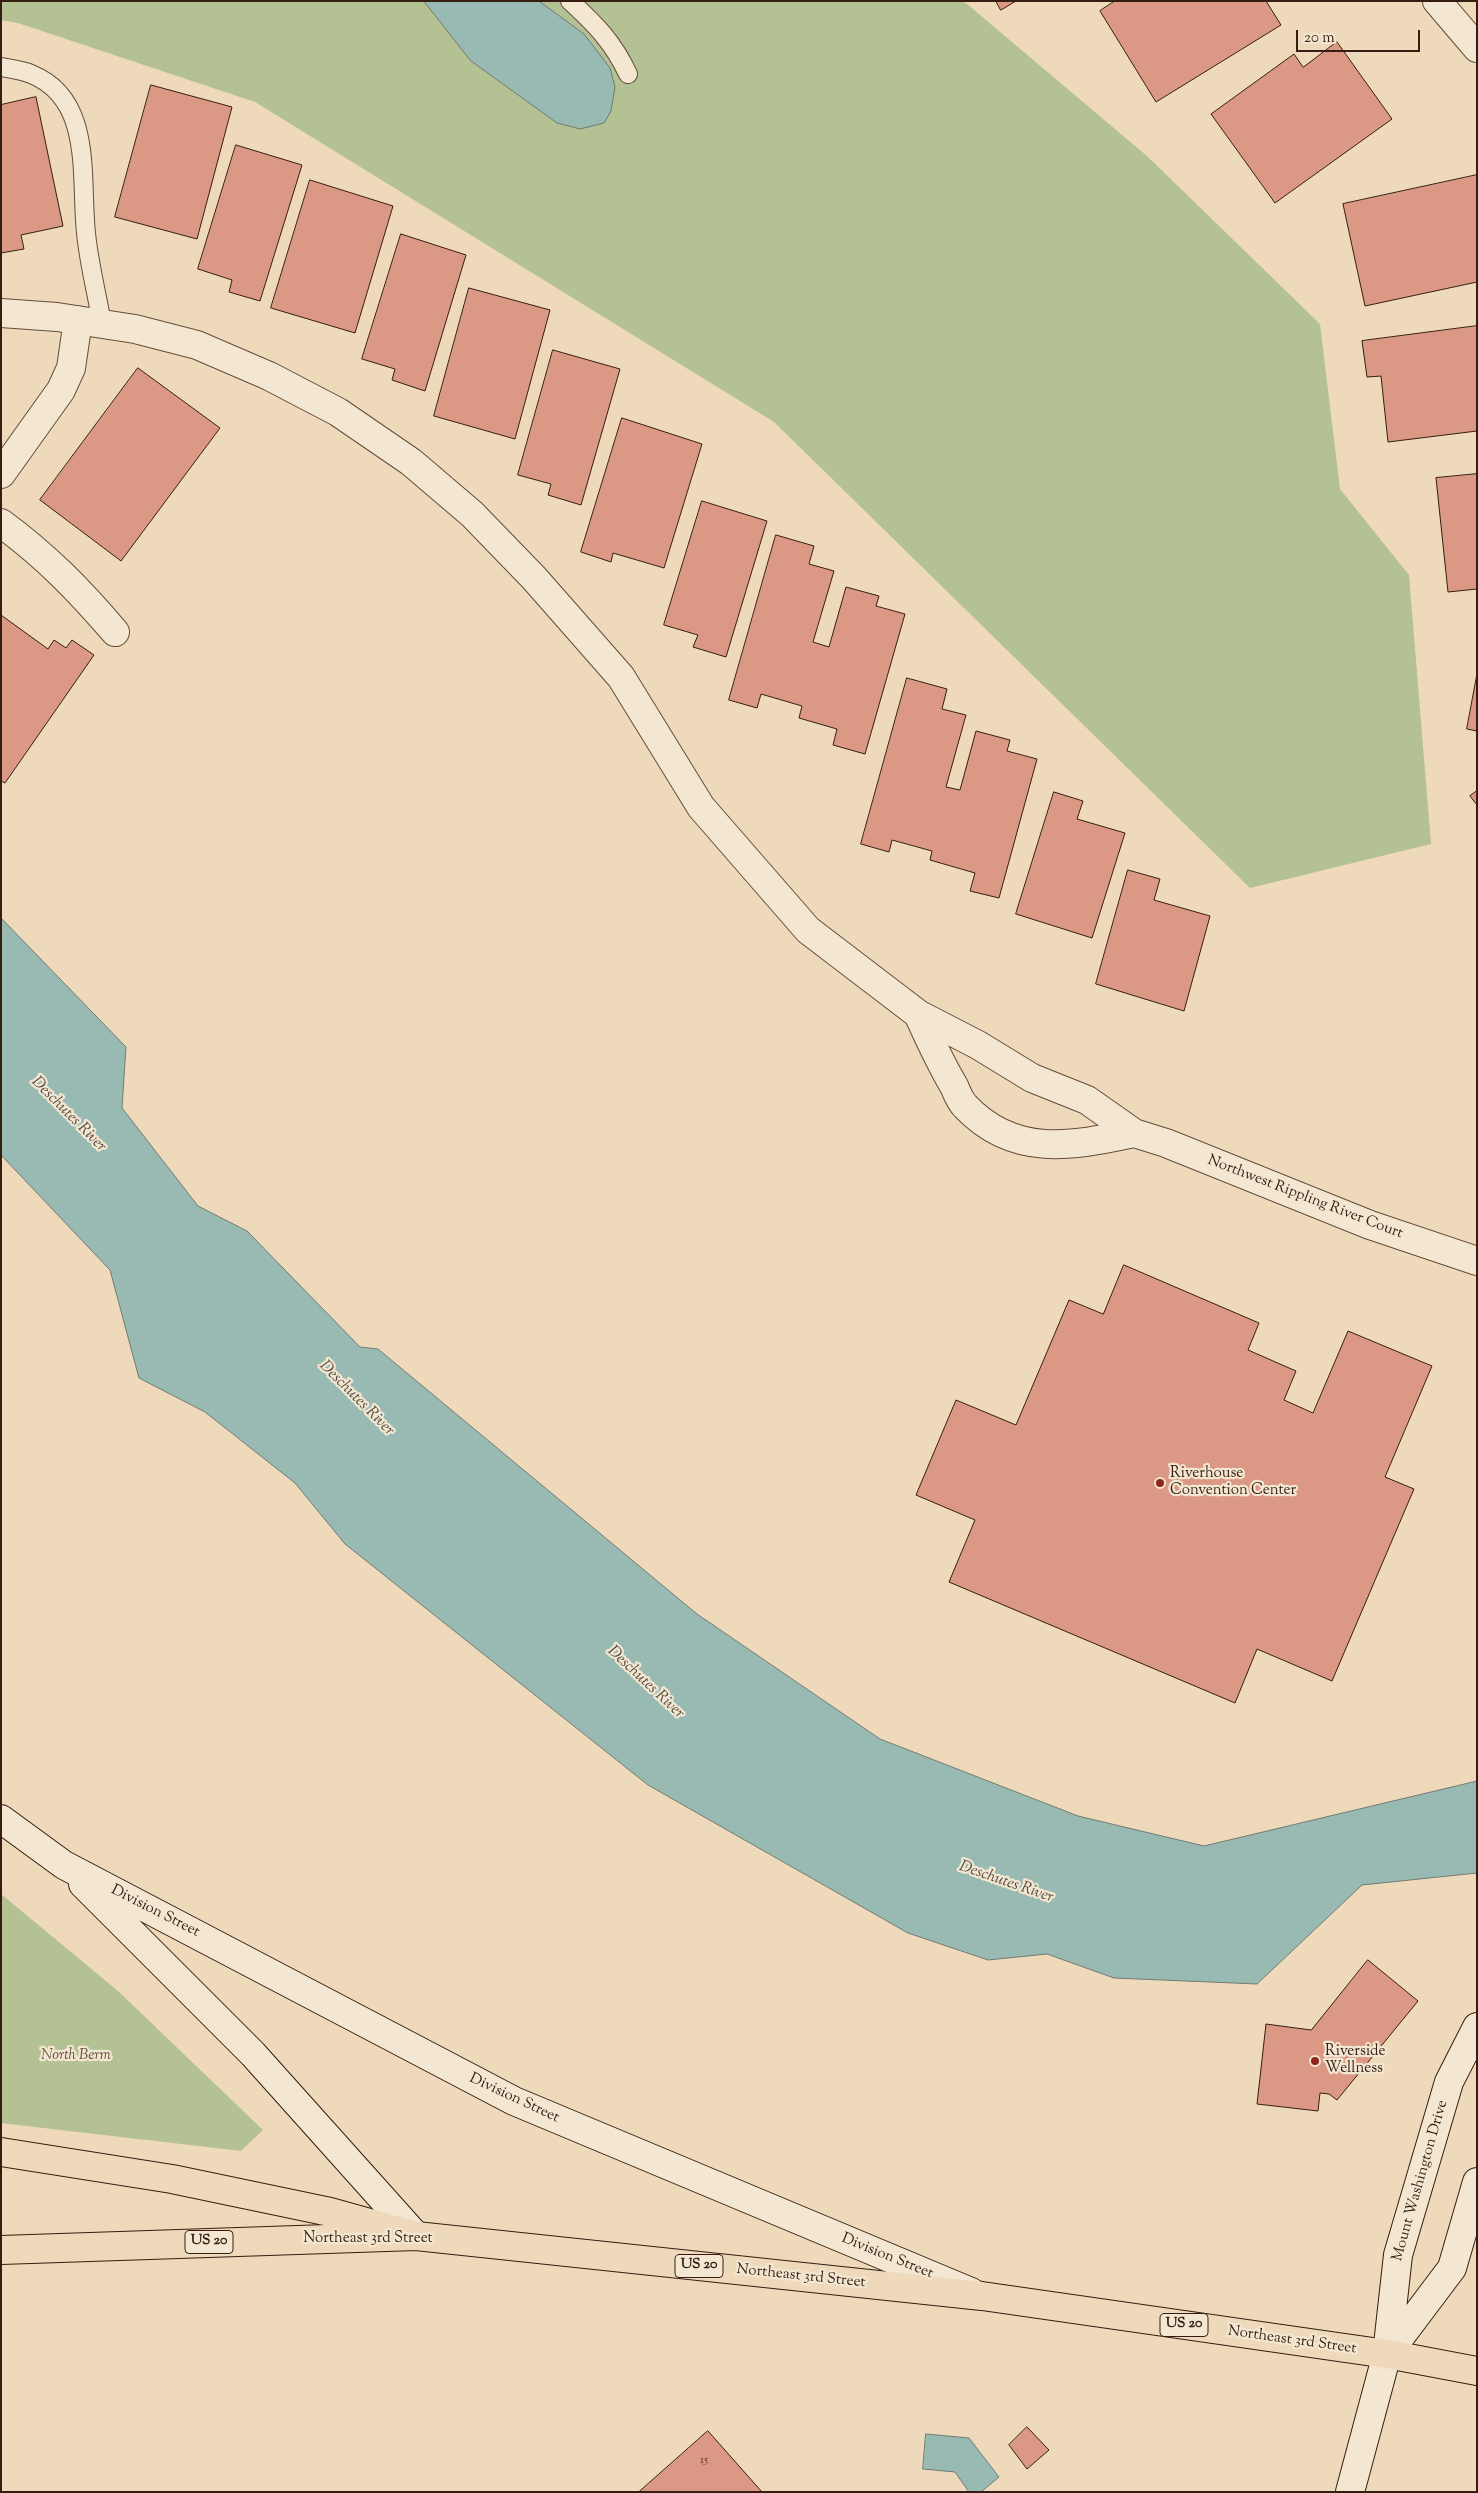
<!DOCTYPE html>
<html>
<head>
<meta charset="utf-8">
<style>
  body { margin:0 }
  #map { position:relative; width:1478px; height:2493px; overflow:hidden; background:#eedaba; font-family:"Sorts Mill Goudy",serif }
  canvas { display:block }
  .frame { position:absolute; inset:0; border:2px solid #361d12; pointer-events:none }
  .scale { position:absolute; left:1296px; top:30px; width:124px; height:22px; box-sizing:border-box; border:2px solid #361d12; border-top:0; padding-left:6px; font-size:15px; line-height:18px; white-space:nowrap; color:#361d12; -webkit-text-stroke:4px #f4e7d2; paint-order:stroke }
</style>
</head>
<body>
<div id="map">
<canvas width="1478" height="2493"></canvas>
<div class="frame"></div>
<div class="scale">20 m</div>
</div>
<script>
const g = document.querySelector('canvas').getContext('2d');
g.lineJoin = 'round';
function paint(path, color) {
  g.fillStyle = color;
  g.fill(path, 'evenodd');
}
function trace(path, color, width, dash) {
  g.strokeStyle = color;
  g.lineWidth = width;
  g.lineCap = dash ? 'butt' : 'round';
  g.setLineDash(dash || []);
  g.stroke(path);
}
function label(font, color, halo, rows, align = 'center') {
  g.font = font + ' "Sorts Mill Goudy",serif';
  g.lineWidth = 4.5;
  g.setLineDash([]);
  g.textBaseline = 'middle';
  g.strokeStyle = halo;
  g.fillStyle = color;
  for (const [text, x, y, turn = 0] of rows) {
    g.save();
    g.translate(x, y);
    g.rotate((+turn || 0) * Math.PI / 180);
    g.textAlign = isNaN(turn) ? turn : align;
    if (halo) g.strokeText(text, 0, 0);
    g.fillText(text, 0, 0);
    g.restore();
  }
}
paint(new Path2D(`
  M 1,1 L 962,1 L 967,4 L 1147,156 L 1320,324 L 1340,489 L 1409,575 L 1431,844 L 1250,888 L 774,422 L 255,102 L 18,23 L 1,20 Z
  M 1,1894 L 118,1991 L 263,2130 L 241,2151 L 1,2123 Z`), '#b4c193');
const water = new Path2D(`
  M 424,1 L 539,1 L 584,34 L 610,68 L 615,87 L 611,111 L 604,123 L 580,129 L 557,123 L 471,61 Z
  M 1,918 L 126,1047 L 122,1108 L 198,1206 L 247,1231 L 360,1347 L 378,1349 L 697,1614 L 880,1739 L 1078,1816 L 1204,1846 L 1477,1781 L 1477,1873 L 1362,1885 L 1257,1984 L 1114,1978 L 1047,1954 L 988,1960 L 908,1933 L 648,1785 L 345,1544 L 295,1483 L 205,1412 L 139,1378 L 110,1270 L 1,1155 Z
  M 926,2434 L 969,2438 L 999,2477 L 981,2492 L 969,2492 L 955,2472 L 923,2469 Z`);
paint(water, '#99bab3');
trace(water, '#717b73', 1);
const building = new Path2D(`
  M 996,1 L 1016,1 L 1001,10 Z
  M 1115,1 L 1266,1 L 1281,25 L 1156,102 L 1100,11 Z
  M 1337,42 L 1392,119 L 1275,203 L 1211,114 L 1294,54 L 1303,67 Z
  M 151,85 L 232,107 L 197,239 L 115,217 Z
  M 36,97 L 63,226 L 21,235 L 24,249 L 1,253 L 1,105 Z
  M 236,145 L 302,165 L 260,301 L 229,292 L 232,280 L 198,269 Z
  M 1477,175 L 1477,282 L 1365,306 L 1343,204 Z
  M 310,180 L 393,206 L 355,333 L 271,308 Z
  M 401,234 L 466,255 L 425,391 L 392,380 L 395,369 L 362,359 Z
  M 469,288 L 550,310 L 515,439 L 434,416 Z
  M 1477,326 L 1477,431 L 1388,442 L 1381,376 L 1367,377 L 1362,341 Z
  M 553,350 L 620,369 L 581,505 L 548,495 L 551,484 L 518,475 Z
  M 138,368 L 220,428 L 121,561 L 40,500 Z
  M 622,418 L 702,444 L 664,568 L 613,553 L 611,562 L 581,552 Z
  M 1477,474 L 1477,589 L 1448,592 L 1436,478 Z
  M 702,501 L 767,521 L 726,657 L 693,647 L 698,635 L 664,625 Z
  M 776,535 L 814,546 L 809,564 L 834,571 L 813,642 L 829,647 L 846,587 L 879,596 L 876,606 L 905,614 L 865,754 L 833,745 L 837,729 L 799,718 L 802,706 L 761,694 L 757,708 L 729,700 Z
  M 1,615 L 48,649 L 54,640 L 66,648 L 72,640 L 94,655 L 5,783 L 1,781 Z
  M 1477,674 L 1477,731 L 1467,729 Z
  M 907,678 L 947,689 L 942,709 L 966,715 L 946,787 L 960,790 L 976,731 L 1010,740 L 1007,751 L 1037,759 L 999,898 L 970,891 L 975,873 L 930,860 L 932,851 L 892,840 L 889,852 L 861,844 Z
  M 1477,791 L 1477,805 L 1470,796 Z
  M 1054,792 L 1083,801 L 1077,819 L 1125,833 L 1092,938 L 1016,914 Z
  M 1128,870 L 1160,879 L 1154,900 L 1210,916 L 1184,1011 L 1096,984 Z
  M 1124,1265 L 1259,1323 L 1248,1350 L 1296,1371 L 1284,1400 L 1313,1413 L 1348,1331 L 1432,1366 L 1385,1477 L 1414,1489 L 1332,1681 L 1257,1649 L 1235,1703 L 949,1582 L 975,1520 L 916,1495 L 956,1400 L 1016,1425 L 1069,1300 L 1103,1314 Z
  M 1368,1960 L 1418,2001 L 1337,2100 L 1329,2094 L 1320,2093 L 1318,2111 L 1257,2104 L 1266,2024 L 1311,2030 Z
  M 1027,2427 L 1049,2450 L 1027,2469 L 1009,2445 Z
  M 708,2431 L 762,2492 L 639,2492 Z`);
paint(building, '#db9885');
trace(building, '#361d12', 1);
const lane = new Path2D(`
  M 570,1 C 596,25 613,42 628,74
  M 1,67 C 11,69 22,70 31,74 C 94,99 80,178 86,233 C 89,264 97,294 102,324`);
const street = new Path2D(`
  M 1437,1 L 1477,48
  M 1,313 L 57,317 L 135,329 L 197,345 L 269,376 L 338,412 L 411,462 L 472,514 L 534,578 L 621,677 L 701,807 L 808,930 L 918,1014 L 978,1045 L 1032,1078 L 1087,1100 L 1134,1133 L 1166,1143 L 1370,1225 L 1477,1261
  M 1,474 L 61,390 L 71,368 L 78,320
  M 1,523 C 46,556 79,590 115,632
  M 918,1014 C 929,1038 940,1063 954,1086 C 957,1093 960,1101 965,1106 C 1014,1158 1072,1146 1134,1133`);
const secondary = new Path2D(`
  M 1,1819 L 64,1865 L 514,2101 L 971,2292
  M 83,1884 L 253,2054 L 416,2236
  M 1388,2353 L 1452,2268 L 1477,2182
  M 1350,2492 L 1387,2354 L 1398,2255 L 1449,2082 L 1477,2027`);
const primary = new Path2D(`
  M 1,2250 L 416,2236 L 982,2296 L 1387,2354 L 1477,2371`);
const highway = new Path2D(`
  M 1,2152 L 172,2179 L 330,2212 L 416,2236`);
trace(lane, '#644c3c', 20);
trace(street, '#644c3c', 30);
trace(secondary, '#361d12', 30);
trace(primary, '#361d12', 30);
trace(highway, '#361d12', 30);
trace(lane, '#f4e7d2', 18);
trace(street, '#f4e7d2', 28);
trace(secondary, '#f4e7d2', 28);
trace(primary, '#eedaba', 28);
trace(highway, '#eedaba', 28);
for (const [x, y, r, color] of [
  [1160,1483,5,"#8f2418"],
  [1315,2061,5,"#8f2418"]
]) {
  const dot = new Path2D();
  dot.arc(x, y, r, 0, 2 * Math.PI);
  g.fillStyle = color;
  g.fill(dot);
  trace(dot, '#f4e7d2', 2);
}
label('12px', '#5f3c2f', null, [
  ["15",704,2461]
]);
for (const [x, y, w] of [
  [209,2242,48],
  [699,2266,48],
  [1184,2325,48]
]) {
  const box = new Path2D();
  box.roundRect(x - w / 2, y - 11.5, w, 23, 4);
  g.fillStyle = '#f4e7d2';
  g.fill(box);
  trace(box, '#361d12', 1);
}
label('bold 14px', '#361d12', null, [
  ["US 20",209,2242],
  ["US 20",699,2266],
  ["US 20",1184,2325]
]);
label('15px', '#361d12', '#f4e7d2', [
  ["Northwest Rippling River Court",1305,1198,21],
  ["Division Street",155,1912,27],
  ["Division Street",514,2099,25],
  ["Mount Washington Drive",1421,2181,-74],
  ["Northeast 3rd Street",368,2239],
  ["Division Street",887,2257,22],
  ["Northeast 3rd Street",801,2277,6],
  ["Northeast 3rd Street",1292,2341,8]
]);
label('15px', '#361d12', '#f4e7d2', [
  ["Riverhouse",1170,1474],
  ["Convention Center",1170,1491],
  ["Riverside",1325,2052],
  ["Wellness",1325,2069]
], 'left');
label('italic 15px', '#5c4e39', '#f4e7d2', [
  ["North Berm",76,2056]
]);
label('italic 16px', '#544c42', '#f4e7d2', [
  ["Deschutes River",68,1115,45],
  ["Deschutes River",356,1399,45],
  ["Deschutes River",645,1683,43],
  ["Deschutes River",1006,1883,19]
]);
</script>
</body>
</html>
